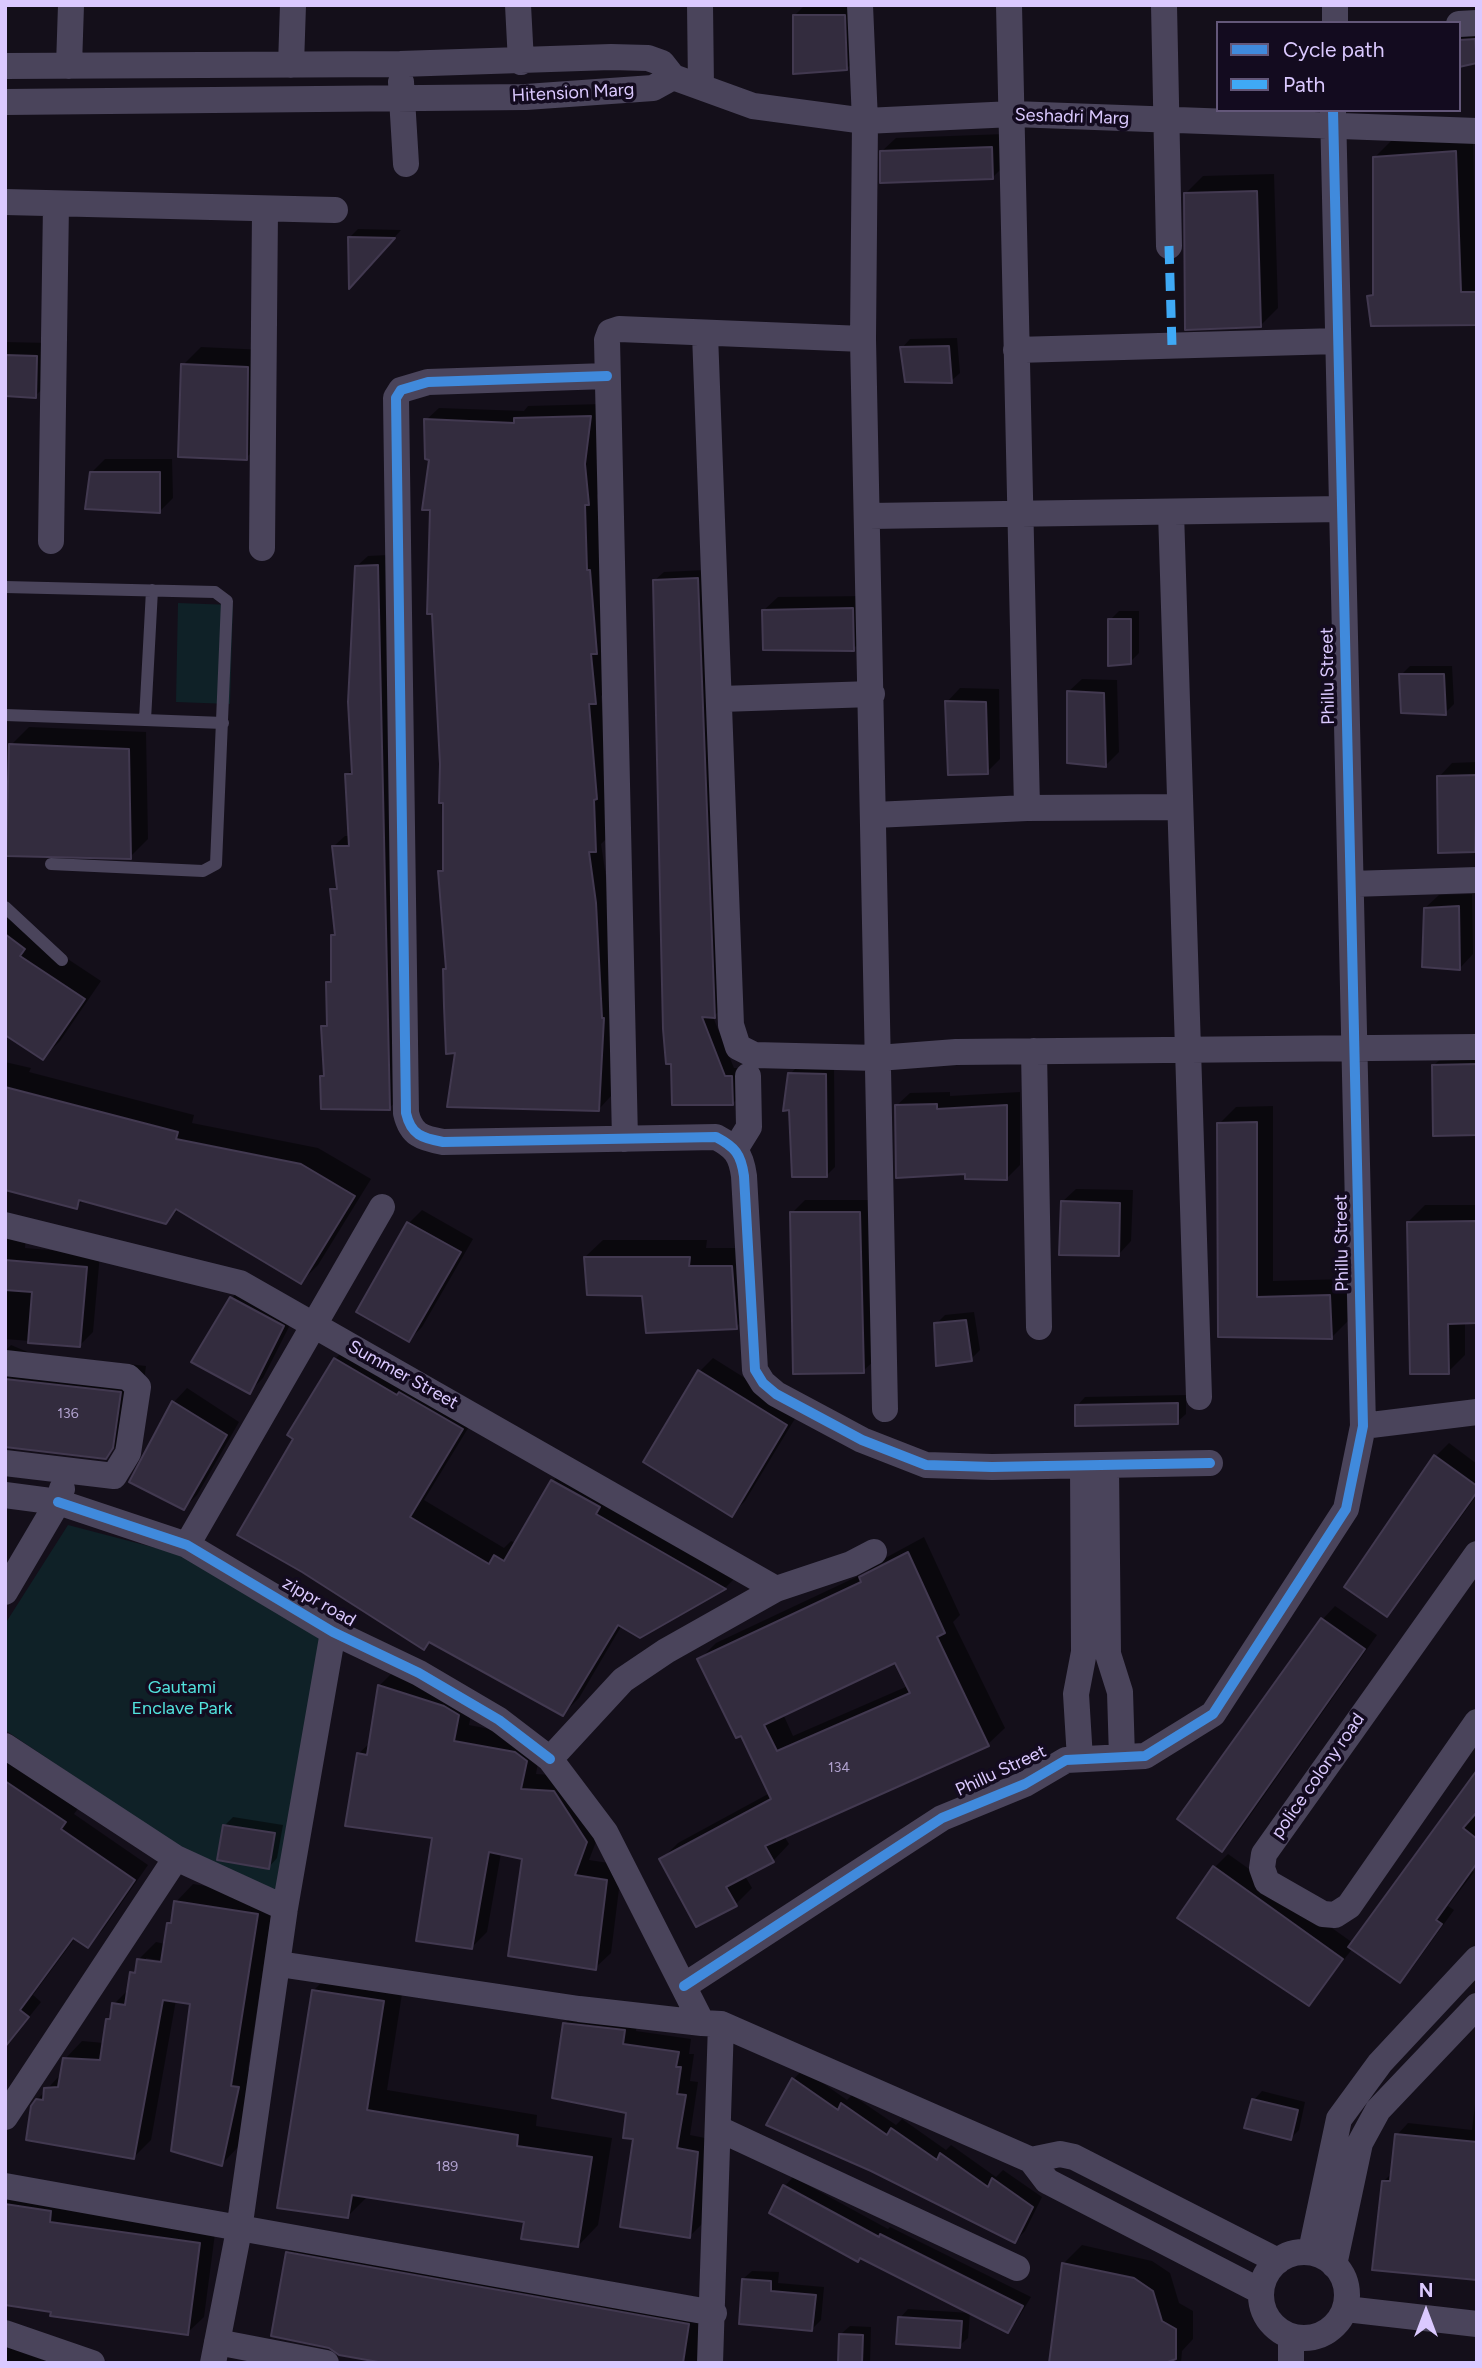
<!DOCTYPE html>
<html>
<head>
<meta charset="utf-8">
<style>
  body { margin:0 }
  #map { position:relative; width:1482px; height:2368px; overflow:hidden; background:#140f1a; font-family:Figtree,sans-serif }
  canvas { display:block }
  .frame { position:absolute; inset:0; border:7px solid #dbc9ff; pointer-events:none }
  .legend { position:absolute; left:1216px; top:21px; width:245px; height:91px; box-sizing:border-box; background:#130b1f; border:2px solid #635779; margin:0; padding:9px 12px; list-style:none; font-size:21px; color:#dbc9ff }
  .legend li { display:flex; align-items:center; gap:14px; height:35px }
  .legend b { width:35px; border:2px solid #635779 }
  .north { position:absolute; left:1391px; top:2277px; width:70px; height:70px; -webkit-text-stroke:5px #130b1f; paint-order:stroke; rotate:0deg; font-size:19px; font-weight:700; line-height:28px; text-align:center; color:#dbc9ff }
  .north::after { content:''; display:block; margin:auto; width:24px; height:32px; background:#dbc9ff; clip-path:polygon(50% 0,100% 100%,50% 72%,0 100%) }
</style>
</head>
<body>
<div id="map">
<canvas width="1482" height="2368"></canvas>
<div class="frame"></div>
<ul class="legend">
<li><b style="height:9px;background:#408adc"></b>Cycle path</li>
<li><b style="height:9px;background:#3fa9f5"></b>Path</li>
</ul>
<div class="north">N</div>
</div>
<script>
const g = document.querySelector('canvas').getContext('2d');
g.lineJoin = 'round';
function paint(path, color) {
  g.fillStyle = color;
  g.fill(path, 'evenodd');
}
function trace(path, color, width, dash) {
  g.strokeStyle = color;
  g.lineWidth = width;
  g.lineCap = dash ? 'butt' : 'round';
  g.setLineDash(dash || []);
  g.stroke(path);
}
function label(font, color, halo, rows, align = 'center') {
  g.font = font + ' Figtree,sans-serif';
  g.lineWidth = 7;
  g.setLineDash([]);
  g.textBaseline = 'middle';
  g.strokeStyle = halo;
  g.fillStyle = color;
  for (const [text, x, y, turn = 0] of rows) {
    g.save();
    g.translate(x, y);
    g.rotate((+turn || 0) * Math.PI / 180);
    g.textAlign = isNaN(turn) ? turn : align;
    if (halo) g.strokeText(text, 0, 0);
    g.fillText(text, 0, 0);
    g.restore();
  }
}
paint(new Path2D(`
  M 178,603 L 233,605 L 230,704 L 176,702 Z
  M 68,1525 L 179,1554 L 323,1636 L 276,1894 L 184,1850 L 5,1730 L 5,1624 Z`), '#0f2127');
paint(new Path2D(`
  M 805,5 L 858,5 L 860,55 L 846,69 L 794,16 Z
  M 1459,30 L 1477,31 L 1477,62 L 1459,66 Z
  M 1005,134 L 1006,164 L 992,178 L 882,151 L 896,138 Z
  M 1473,135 L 1477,323 L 1369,296 L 1375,290 L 1375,157 L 1391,141 Z
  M 1274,174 L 1278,308 L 1260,326 L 1185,194 L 1203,176 Z
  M 358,229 L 401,230 L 358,278 L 349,238 Z
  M 957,338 L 960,373 L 951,381 L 902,348 L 910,339 Z
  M 5,342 L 50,343 L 49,383 L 35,396 L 5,394 Z
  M 201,347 L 265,350 L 264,440 L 246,458 L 183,365 Z
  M 603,404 L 600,491 L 597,495 L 608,690 L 601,696 L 609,785 L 608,837 L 601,844 L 608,890 L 611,1096 L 599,1109 L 457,1052 L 444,969 L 447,966 L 439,872 L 444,867 L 434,612 L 431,458 L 426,420 L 439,408 L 524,411 L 528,406 Z
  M 105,459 L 172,459 L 173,498 L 160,511 L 91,473 Z
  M 388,555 L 400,1098 L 389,1108 L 322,1076 L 325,1073 L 323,1027 L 328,1022 L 328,983 L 332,978 L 332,936 L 337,932 L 332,890 L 338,884 L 334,846 L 345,836 L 350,836 L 347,775 L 353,768 L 357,566 L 368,556 Z
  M 706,570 L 723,1007 L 713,1017 L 734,1068 L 740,1068 L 741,1095 L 732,1104 L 673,1062 L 655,580 L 664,572 Z
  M 866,596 L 866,636 L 853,649 L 764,610 L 778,597 Z
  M 1119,611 L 1139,611 L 1139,653 L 1130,662 L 1110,620 Z
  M 1410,666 L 1452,666 L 1454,704 L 1445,713 L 1401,675 Z
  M 1082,679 L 1117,680 L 1119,752 L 1106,765 L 1068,692 Z
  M 960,688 L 999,689 L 1000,759 L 987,772 L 947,702 Z
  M 29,727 L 146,732 L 148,839 L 130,857 L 11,745 Z
  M 1477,762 L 1477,847 L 1474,850 L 1439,777 L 1452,763 Z
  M 1472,894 L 1473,954 L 1460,968 L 1425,908 L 1439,895 Z
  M 5,904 L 41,932 L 36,938 L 101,981 L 60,1041 L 43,1058 L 5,1033 Z
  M 1448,1052 L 1477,1052 L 1477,1133 L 1434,1065 Z
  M 5,1062 L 31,1068 L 29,1072 L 194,1115 L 192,1123 L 318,1148 L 371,1179 L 318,1265 L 301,1282 L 179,1209 L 166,1222 L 84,1200 L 76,1207 L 5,1188 Z
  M 799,1065 L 834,1066 L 835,1167 L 827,1175 L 790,1074 Z
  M 950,1092 L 950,1096 L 1020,1092 L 1020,1165 L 1007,1178 L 966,1172 L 896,1106 L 910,1093 Z
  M 1273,1106 L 1273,1281 L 1346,1279 L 1348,1321 L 1332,1337 L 1220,1335 L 1219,1124 L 1236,1107 Z
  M 1076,1189 L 1133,1190 L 1131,1241 L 1118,1255 L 1062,1202 Z
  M 805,1200 L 872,1200 L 877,1358 L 863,1371 L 792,1213 Z
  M 1425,1205 L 1477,1205 L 1477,1321 L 1465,1322 L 1465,1355 L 1448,1372 L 1408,1222 Z
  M 422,1210 L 473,1239 L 422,1327 L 409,1340 L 409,1223 Z
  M 5,1232 L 26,1234 L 25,1248 L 100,1254 L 93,1332 L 80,1345 L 5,1339 Z
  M 603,1240 L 707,1240 L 706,1248 L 750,1248 L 754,1309 L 736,1327 L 644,1294 L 585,1257 Z
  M 245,1284 L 296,1313 L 263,1378 L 249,1392 L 232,1298 Z
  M 974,1312 L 980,1350 L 971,1359 L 936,1324 L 945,1315 Z
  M 351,1343 L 478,1412 L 424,1500 L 504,1548 L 511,1541 L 516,1543 L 553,1481 L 569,1465 L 740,1573 L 725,1588 L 640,1635 L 622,1625 L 579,1698 L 563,1714 L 431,1641 L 424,1648 L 296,1439 L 335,1359 Z
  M 11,1345 L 30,1353 L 146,1366 L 139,1419 L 132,1430 L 105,1457 L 5,1446 L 5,1351 Z
  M 713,1358 L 799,1412 L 745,1501 L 732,1514 L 700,1371 Z
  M 187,1388 L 239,1422 L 197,1495 L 184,1508 L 131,1481 L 174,1402 Z
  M 1186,1395 L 1186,1414 L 1177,1422 L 1077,1406 L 1085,1397 Z
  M 1449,1443 L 1477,1464 L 1477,1495 L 1400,1601 L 1387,1615 L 1436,1456 Z
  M 924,1537 L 960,1615 L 953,1622 L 1005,1728 L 988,1744 L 784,1836 L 789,1844 L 773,1861 L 745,1876 L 752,1888 L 736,1904 L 662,1859 L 678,1843 L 770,1793 L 742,1733 L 700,1659 L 716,1643 L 867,1572 L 878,1562 ZM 896,1660 L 908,1686 L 793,1736 L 783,1714 Z
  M 1335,1606 L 1377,1635 L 1235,1837 L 1221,1850 L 1322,1620 Z
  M 395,1670 L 474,1699 L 469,1725 L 531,1737 L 541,1745 L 536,1774 L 570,1776 L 602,1826 L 589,1860 L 622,1865 L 611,1953 L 595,1968 L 524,1857 L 501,1853 L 487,1932 L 471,1948 L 434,1836 L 358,1754 L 371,1742 L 379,1686 Z
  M 5,1739 L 79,1807 L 74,1814 L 148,1865 L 102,1931 L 88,1945 L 76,1937 L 33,1995 L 41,2002 L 5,2047 Z
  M 1477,1774 L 1477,1863 L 1471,1870 L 1474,1872 L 1448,1906 L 1454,1910 L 1413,1967 L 1400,1981 L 1353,1948 L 1309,2004 L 1180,1917 L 1215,1867 L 1228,1854 L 1353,1943 Z
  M 233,1817 L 283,1825 L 277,1858 L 269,1867 L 224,1826 Z
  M 193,1884 L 274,1897 L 248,2069 L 255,2070 L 239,2146 L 222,2164 L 192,2003 L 176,2000 L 151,2140 L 134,2157 L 37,2100 L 62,2073 L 65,2059 L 82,2041 L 104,2043 L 114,2004 L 130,1988 L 139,1959 L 156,1942 L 165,1944 L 176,1902 ZM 146,1958 L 170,1962 L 169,1965 L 146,1962 Z
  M 334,1970 L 404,1981 L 387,2090 L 537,2115 L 536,2126 L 612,2138 L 598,2225 L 578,2246 L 526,2221 L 369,2195 L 347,2217 L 314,1990 Z
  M 579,2010 L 638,2017 L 636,2031 L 691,2039 L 689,2054 L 694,2054 L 690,2081 L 698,2082 L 690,2135 L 710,2139 L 703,2223 L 690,2236 L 635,2138 L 628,2112 L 565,2023 Z
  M 803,2069 L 847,2100 L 852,2095 L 896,2125 L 902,2119 L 946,2150 L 951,2145 L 996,2177 L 1003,2170 L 1042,2197 L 1025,2231 L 1015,2241 L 872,2169 L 768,2124 L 794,2079 Z
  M 1477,2089 L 1477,2278 L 1384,2181 L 1393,2172 L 1397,2135 L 1408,2123 L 1472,2130 Z
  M 1262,2091 L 1305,2102 L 1299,2130 L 1291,2138 L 1254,2100 Z
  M 793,2177 L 888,2229 L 890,2227 L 1031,2297 L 1016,2322 L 1008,2331 L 772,2212 L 785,2186 Z
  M 5,2185 L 216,2226 L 204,2317 L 187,2333 L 5,2304 Z
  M 312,2228 L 713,2300 L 703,2363 L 394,2363 L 287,2253 Z
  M 1082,2245 L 1152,2261 L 1170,2273 L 1179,2303 L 1193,2311 L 1193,2339 L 1182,2351 L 1181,2363 L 1051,2363 L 1064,2263 Z
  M 752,2271 L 779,2272 L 778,2283 L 824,2287 L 821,2320 L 812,2329 L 743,2279 Z
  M 908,2309 L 970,2313 L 968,2338 L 959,2346 L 900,2318 Z
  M 5,2323 L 18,2330 L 113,2363 L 5,2363 Z
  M 850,2326 L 871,2327 L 870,2363 L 840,2363 L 841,2334 Z`), '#0007');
const building = new Path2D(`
  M 793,15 L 845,15 L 847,70 L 793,74 Z
  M 1475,39 L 1477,63 L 1459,67 L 1459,40 Z
  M 992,147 L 993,179 L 880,183 L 880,151 Z
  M 1456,151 L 1461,292 L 1477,292 L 1477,325 L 1371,326 L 1367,296 L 1373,295 L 1373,157 Z
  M 1257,191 L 1261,327 L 1185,330 L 1184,193 Z
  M 348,237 L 395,238 L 349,289 Z
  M 949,346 L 952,383 L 905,382 L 900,347 Z
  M 5,355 L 37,356 L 36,398 L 5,396 Z
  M 181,364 L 248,367 L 247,460 L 178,457 Z
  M 591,416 L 585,464 L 589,505 L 585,505 L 587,570 L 590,570 L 597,654 L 591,654 L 596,704 L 589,704 L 597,799 L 594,800 L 596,852 L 589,852 L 596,903 L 602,1018 L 604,1018 L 599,1111 L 447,1107 L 455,1053 L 446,1054 L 444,1006 L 443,969 L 446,969 L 438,871 L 443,871 L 443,803 L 439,803 L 440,764 L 432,614 L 427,614 L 430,510 L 422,510 L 429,460 L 425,459 L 424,419 L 514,423 L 514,418 Z
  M 90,472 L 160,472 L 160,513 L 85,509 Z
  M 378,565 L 390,1110 L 321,1109 L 320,1076 L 324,1076 L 321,1026 L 327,1026 L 326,982 L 331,982 L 331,935 L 335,935 L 330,889 L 337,889 L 332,846 L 349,846 L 345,774 L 352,774 L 348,702 L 355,566 Z
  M 698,578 L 715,1018 L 702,1017 L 725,1076 L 732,1076 L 733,1105 L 672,1105 L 671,1064 L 666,1064 L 663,1029 L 653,580 Z
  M 853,608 L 854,651 L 763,650 L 762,610 Z
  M 1108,619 L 1131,619 L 1131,664 L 1108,666 Z
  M 1399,674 L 1444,674 L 1446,715 L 1401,713 Z
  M 1067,691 L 1104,693 L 1106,767 L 1067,763 Z
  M 945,701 L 986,702 L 988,774 L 948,775 Z
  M 9,744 L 129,749 L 131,859 L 6,856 Z
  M 1477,775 L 1475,852 L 1438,853 L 1437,776 Z
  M 1459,906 L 1460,970 L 1422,967 L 1424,908 Z
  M 5,934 L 25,949 L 20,956 L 85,999 L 43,1060 L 5,1035 Z
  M 1477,1064 L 1477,1135 L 1433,1136 L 1432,1065 Z
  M 788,1073 L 826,1074 L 827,1177 L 792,1177 L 789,1110 L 783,1111 Z
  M 5,1087 L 178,1132 L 176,1139 L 301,1164 L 355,1196 L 301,1284 L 176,1209 L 166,1224 L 79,1200 L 77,1209 L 5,1190 Z
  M 937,1104 L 937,1109 L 1007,1105 L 1007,1180 L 965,1179 L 965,1174 L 896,1178 L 895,1105 Z
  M 1257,1122 L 1257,1297 L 1330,1295 L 1332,1339 L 1218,1337 L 1217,1123 Z
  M 1061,1201 L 1120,1203 L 1119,1256 L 1059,1255 Z
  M 790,1212 L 860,1212 L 864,1373 L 793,1374 Z
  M 1477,1221 L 1477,1323 L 1448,1324 L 1449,1374 L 1410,1374 L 1407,1222 Z
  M 407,1222 L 461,1252 L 409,1342 L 356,1312 Z
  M 584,1257 L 690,1257 L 689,1266 L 732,1266 L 737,1329 L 646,1333 L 642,1296 L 587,1295 Z
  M 5,1260 L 87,1267 L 80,1347 L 28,1343 L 32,1292 L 5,1290 Z
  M 230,1297 L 284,1326 L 250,1394 L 191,1362 Z
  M 966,1320 L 972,1361 L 936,1366 L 934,1323 Z
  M 334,1358 L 397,1395 L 399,1392 L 463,1429 L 410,1517 L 489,1564 L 494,1555 L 504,1561 L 551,1480 L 600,1507 L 596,1514 L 726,1589 L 640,1638 L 618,1625 L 563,1716 L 429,1642 L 424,1650 L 302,1572 L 237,1535 L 293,1439 L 287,1435 Z
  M 698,1370 L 787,1425 L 732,1517 L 643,1462 Z
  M 5,1379 L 121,1392 L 113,1448 L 106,1459 L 5,1447 Z
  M 172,1401 L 227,1435 L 184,1510 L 129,1482 Z
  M 1178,1403 L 1178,1424 L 1075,1426 L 1075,1405 Z
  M 1434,1455 L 1477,1486 L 1477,1492 L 1387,1617 L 1344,1587 Z
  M 908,1552 L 945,1633 L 937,1637 L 989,1746 L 765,1846 L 774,1862 L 726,1887 L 737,1906 L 696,1927 L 659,1859 L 771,1799 L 741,1736 L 736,1738 L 697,1659 L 861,1582 L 859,1577 ZM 895,1663 L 910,1693 L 777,1751 L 764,1725 Z
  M 1321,1618 L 1365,1649 L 1222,1852 L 1177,1819 Z
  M 378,1685 L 444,1706 L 459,1715 L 454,1741 L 515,1752 L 527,1761 L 521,1789 L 554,1791 L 587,1842 L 575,1875 L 607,1880 L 596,1970 L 508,1956 L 522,1859 L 489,1852 L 472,1949 L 416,1941 L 432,1838 L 345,1826 L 357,1753 L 367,1755 Z
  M 1477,1770 L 1477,1812 L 1463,1828 L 1477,1839 L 1477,1863 L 1436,1920 L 1442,1924 L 1400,1983 L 1348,1947 Z
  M 5,1781 L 66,1822 L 61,1829 L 135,1880 L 88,1948 L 73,1938 L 20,2010 L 29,2017 L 5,2047 Z
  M 223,1825 L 275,1833 L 269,1869 L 217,1860 Z
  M 1213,1866 L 1343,1959 L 1309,2006 L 1177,1918 Z
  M 174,1901 L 258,1914 L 231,2086 L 239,2087 L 222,2166 L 171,2151 L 190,2004 L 163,2000 L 134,2159 L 26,2140 L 31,2106 L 36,2099 L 43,2100 L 44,2088 L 58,2087 L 63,2058 L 100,2060 L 106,2019 L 110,2019 L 112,2003 L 125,2005 L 130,1972 L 135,1973 L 137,1959 L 161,1962 L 167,1923 L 171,1923 Z
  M 312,1990 L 384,2001 L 367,2110 L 518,2135 L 517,2146 L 592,2157 L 578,2247 L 521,2239 L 524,2222 L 352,2195 L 348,2218 L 277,2208 Z
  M 563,2023 L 625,2030 L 623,2044 L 679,2052 L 676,2067 L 681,2067 L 677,2094 L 686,2095 L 677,2148 L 698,2152 L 690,2238 L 620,2227 L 633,2139 L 623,2138 L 626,2113 L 552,2098 Z
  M 792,2078 L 838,2110 L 841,2103 L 887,2135 L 891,2128 L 937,2160 L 940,2153 L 988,2187 L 992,2178 L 1033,2207 L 1015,2243 L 871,2171 L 766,2125 Z
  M 1252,2099 L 1298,2110 L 1291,2140 L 1244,2128 Z
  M 1395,2134 L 1477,2142 L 1477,2280 L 1372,2270 L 1382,2181 L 1390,2181 Z
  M 783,2185 L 879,2237 L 880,2234 L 1023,2306 L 1008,2333 L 860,2258 L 858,2262 L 769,2213 Z
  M 5,2204 L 51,2211 L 50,2222 L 200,2243 L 188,2335 L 50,2316 L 51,2312 L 5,2305 Z
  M 286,2252 L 689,2324 L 683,2363 L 384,2363 L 339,2355 L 329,2348 L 271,2336 Z
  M 1062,2263 L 1134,2278 L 1153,2291 L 1162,2321 L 1176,2329 L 1176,2359 L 1165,2363 L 1049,2363 Z
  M 742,2279 L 771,2281 L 771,2291 L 816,2295 L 812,2331 L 739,2324 Z
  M 898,2317 L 962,2321 L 960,2348 L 896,2344 Z
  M 839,2334 L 863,2335 L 862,2363 L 838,2363 Z`);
paint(building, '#332c3e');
trace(building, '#423950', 2);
trace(new Path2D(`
  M 5,587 L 215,592 L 227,601 L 216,864 L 203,871 L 51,864
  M 152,590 L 145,720 L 223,723
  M 5,715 L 145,720
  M 5,907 L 62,960`), '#4a445b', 12);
trace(new Path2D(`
  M 518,5 L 521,62
  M 700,5 L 701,87
  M 860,5 L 865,121 L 863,339 L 885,1409
  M 1009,5 L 1027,808 L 1179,807
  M 1164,5 L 1169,246
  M 1335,5 L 1335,23
  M 1459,24 L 1477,23
  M 291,65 L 293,5
  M 5,66 L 400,64 L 611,57 L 648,58 L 662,63 L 673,77
  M 69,66 L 71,5
  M 673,77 L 753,106 L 865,121 L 1013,114 L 1477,131
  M 401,82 L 406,164
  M 5,102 L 526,97 L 653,88 L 673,77
  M 5,202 L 335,210
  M 705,334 L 731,1025 L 738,1047 L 754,1055 L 878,1058 L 956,1052 L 1477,1047
  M 1016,350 L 1338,341
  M 607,376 L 428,382 L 401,390 L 396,398 L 406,1113 C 411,1135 422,1138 443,1142 L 716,1137 C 735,1147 741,1154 744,1176 L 755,1370 L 763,1383 L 776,1394 L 862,1440 L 926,1465 L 992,1467 L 1210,1463
  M 1171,512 L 1199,1397
  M 869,516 L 1342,509
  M 51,541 L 56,204
  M 262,548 L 265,210
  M 721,699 L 872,694
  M 874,815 L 1027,808
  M 1351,884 L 1477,880
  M 1034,1051 L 1039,1327
  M 625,1139 L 607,340 L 610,332 L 619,329 L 863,339
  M 736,1148 L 749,1127 L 748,1076
  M 5,1225 L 240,1283 L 776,1589
  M 5,1363 L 128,1377 L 138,1387 L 128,1453 L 114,1476 L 5,1463
  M 1363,1426 L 1477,1412
  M 1106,1466 L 1108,1654 L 1120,1692 L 1122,1757
  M 5,1495 L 58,1502 L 187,1545 L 333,1632 L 419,1673 L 499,1720 L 550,1759 L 605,1832 L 702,2023 L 721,2024 L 710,2363
  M 187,1545 L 382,1207
  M 1477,1554 L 1264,1854 L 1262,1868 L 1267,1882 L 1323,1914 L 1335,1915 L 1349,1906 L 1477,1722
  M 5,1592 L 58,1502 L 62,1489
  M 5,1746 L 176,1858 L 285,1908
  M 550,1759 L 623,1680 L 666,1651 L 776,1589 L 851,1564 L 874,1552
  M 1080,1759 L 1076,1694 L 1084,1652 L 1083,1466
  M 279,1964 L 579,2009 L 702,2023
  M 684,1986 L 942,1818 L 1025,1784 L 1066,1760 L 1145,1756 L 1213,1714 L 1346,1509 L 1363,1426 L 1333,110
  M 721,2024 L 1031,2160 L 1047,2181 L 1260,2291
  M 5,2117 L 176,1858
  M 719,2129 L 1017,2268
  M 1031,2160 L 1060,2154 L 1074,2157 L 1278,2261
  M 5,2186 L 714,2313
  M 1311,2251 L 1339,2119 L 1380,2063 L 1477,1959
  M1261 2295a43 43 0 1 1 86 0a43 43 0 1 1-86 0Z
  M 1334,2265 L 1360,2143 L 1378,2110 L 1477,2006
  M 1346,2309 L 1477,2324
  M 5,2333 L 92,2363
  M 1291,2337 L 1291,2363
  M 217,2342 L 326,2363
  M 213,2363 L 239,2230 L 285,1908 L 333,1632`), '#4a445b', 26);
trace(new Path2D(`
  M 1169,246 L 1172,346`), '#3fa9f5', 9, [18, 9]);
trace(new Path2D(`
  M 607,376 L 428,382 L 401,390 L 396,398 L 406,1113 C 411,1135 422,1138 443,1142 L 716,1137 C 735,1147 741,1154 744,1176 L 755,1370 L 763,1383 L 776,1394 L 862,1440 L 926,1465 L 992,1467 L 1210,1463
  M 58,1502 L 187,1545 L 333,1632 L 419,1673 L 499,1720 L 550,1759
  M 684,1986 L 942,1818 L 1025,1784 L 1066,1760 L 1145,1756 L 1213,1714 L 1346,1509 L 1363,1426 L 1333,110`), '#408adc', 10);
label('14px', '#b1a2cf', null, [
  ["136",68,1414],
  ["134",839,1768],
  ["189",447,2167]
]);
label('18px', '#dbc9ff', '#130b1f', [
  ["Hitension Marg",573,93,-3],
  ["Seshadri Marg",1072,117,2],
  ["Phillu Street",1328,676,-91],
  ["Phillu Street",1342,1243,-91],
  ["Summer Street",403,1375,29],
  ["zippr road",319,1602,30],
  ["Phillu Street",1001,1771,-25],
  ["police colony road",1318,1776,-55]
]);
label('18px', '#52e2dd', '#130b1f', [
  ["Gautami",182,1688],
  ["Enclave Park",182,1709]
]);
</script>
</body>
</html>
